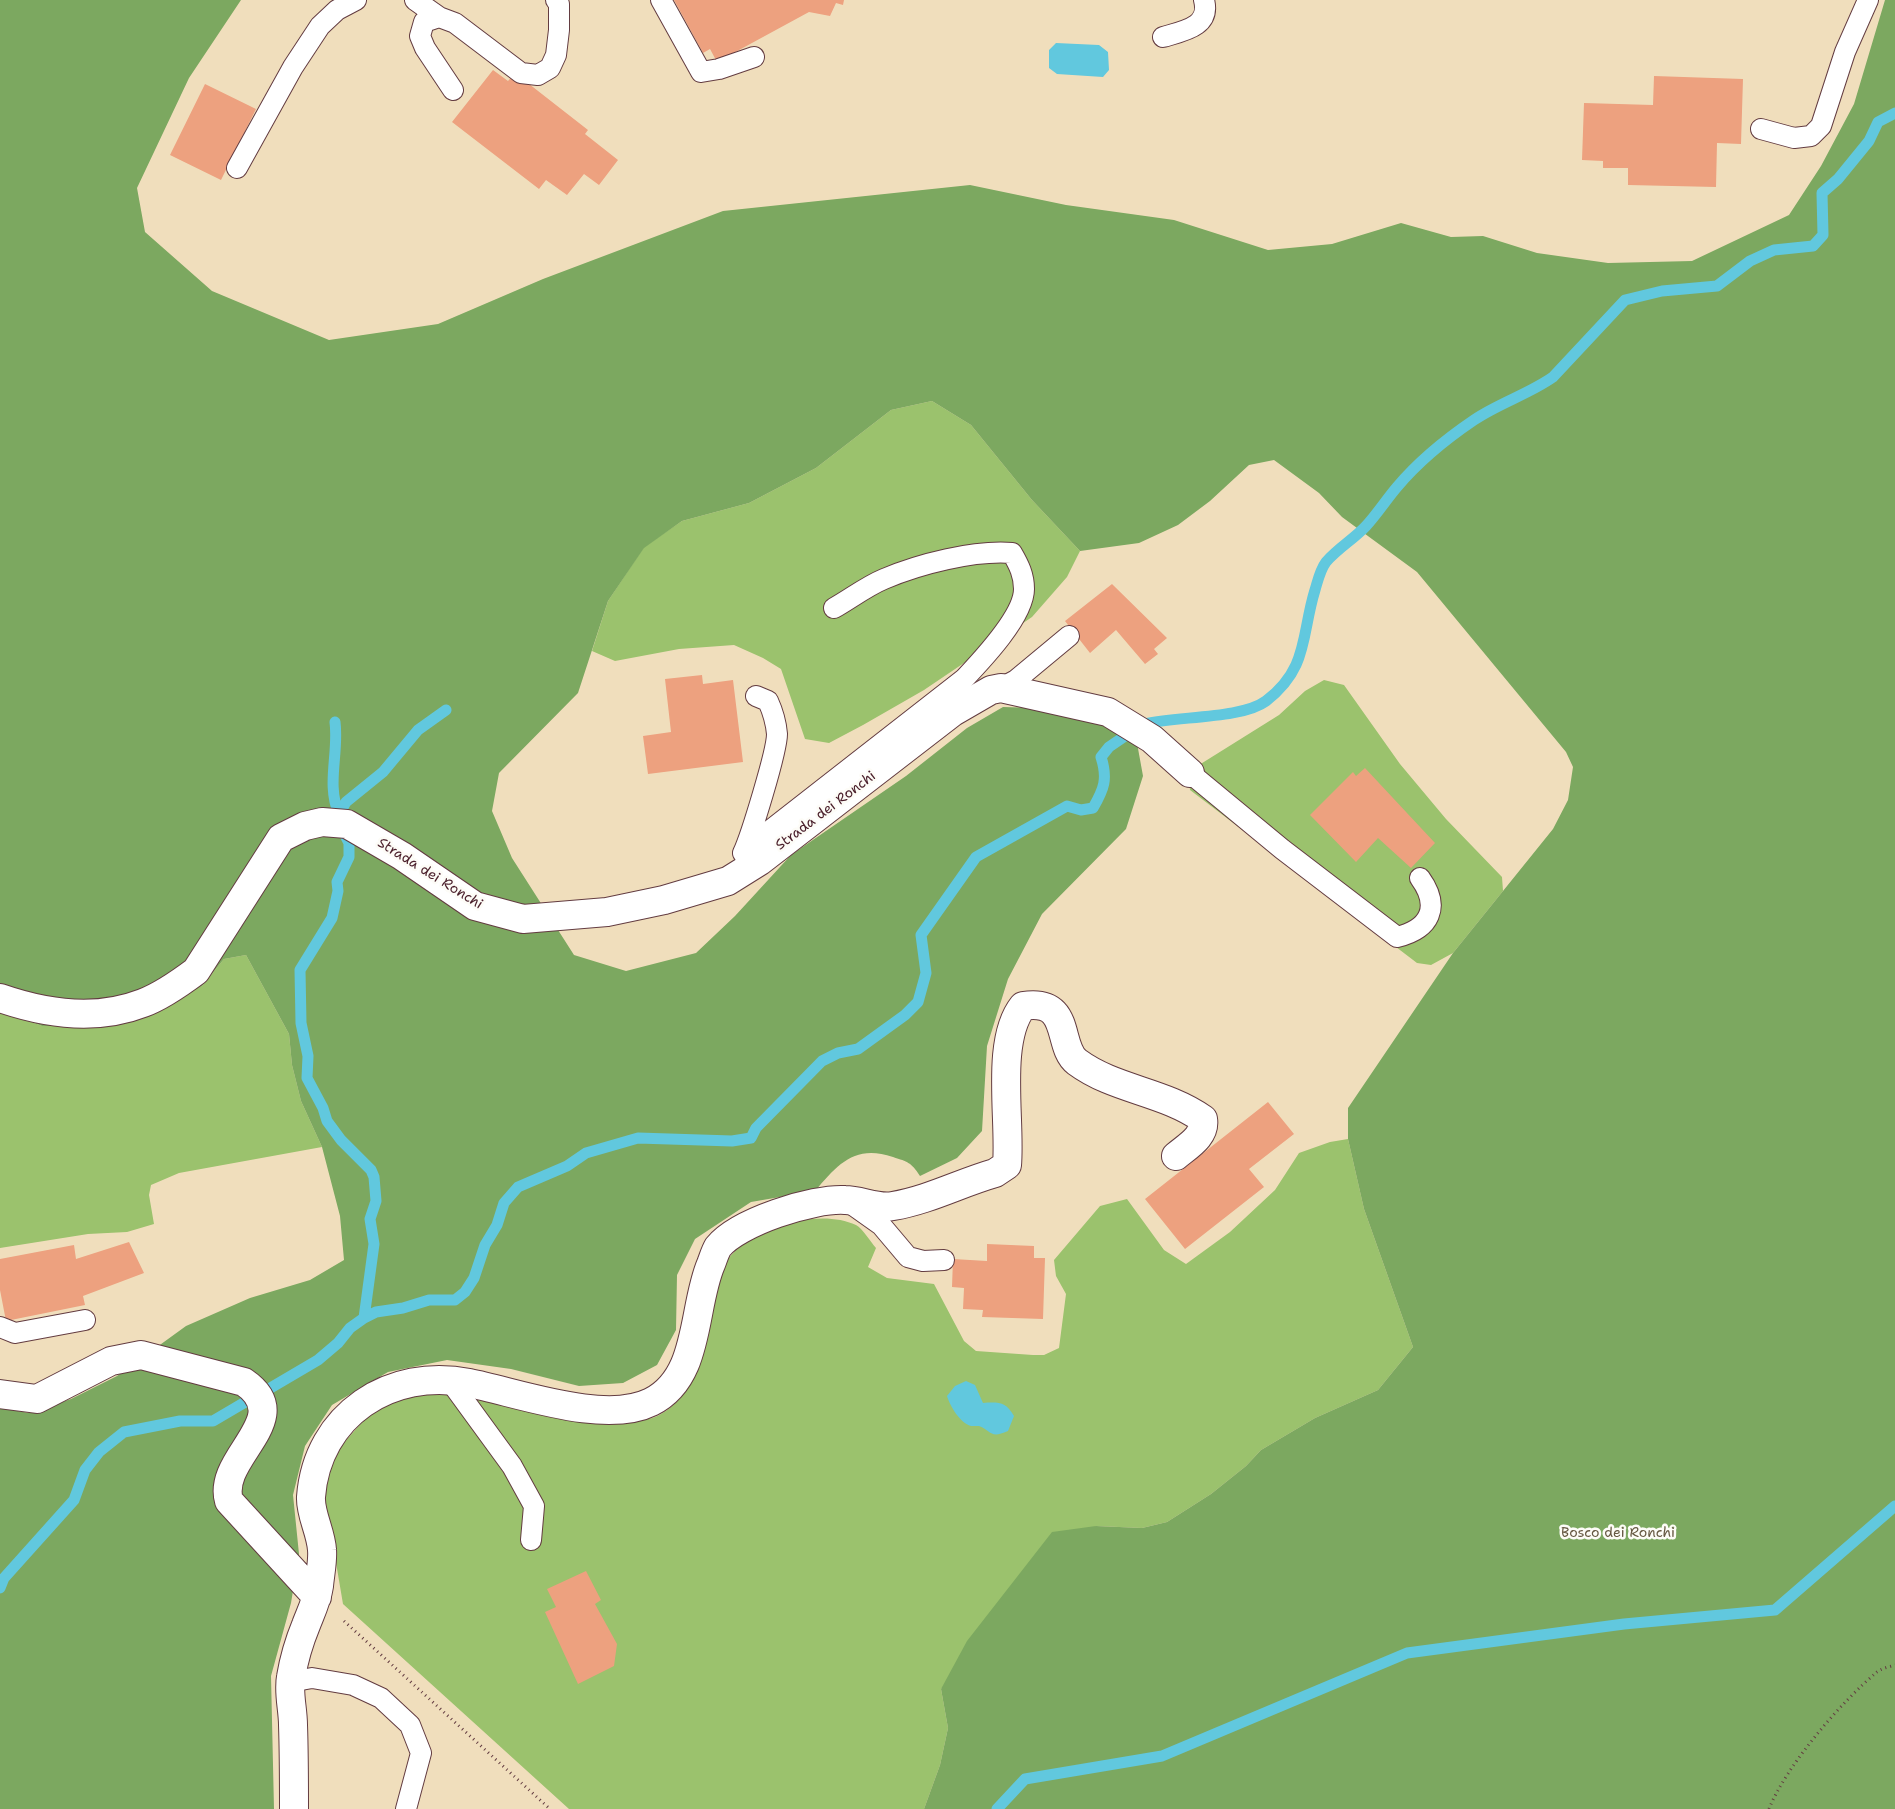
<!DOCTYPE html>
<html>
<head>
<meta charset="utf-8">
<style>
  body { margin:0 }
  canvas { display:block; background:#f0debc }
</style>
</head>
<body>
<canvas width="1895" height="1809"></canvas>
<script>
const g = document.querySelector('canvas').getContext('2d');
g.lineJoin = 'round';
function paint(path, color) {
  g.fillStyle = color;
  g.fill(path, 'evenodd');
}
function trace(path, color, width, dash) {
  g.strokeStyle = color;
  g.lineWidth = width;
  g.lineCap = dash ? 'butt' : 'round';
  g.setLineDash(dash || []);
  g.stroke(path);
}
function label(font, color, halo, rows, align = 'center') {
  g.font = font + ' "Shantell Sans",sans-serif';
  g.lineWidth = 5;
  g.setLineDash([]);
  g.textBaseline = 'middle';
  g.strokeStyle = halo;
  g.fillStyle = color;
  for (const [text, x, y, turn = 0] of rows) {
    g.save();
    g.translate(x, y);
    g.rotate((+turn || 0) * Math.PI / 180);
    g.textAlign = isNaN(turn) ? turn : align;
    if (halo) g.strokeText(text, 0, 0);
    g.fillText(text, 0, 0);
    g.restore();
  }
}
paint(new Path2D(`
  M 932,401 L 971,425 L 1032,500 L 1080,551 L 1067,577 L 1032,617 L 924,690 L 863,725 L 829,743 L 805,739 L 781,669 L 763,658 L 734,645 L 679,649 L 615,661 L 592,651 L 608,601 L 644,547 L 682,521 L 749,503 L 816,468 L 891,410 Z
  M 1324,680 L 1344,685 L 1400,764 L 1446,819 L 1502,877 L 1503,891 L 1453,953 L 1431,965 L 1417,963 L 1190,790 L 1189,781 L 1199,765 L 1279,715 L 1305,691 Z
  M 246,955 L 289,1034 L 292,1065 L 301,1101 L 322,1147 L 179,1173 L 151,1185 L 149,1195 L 154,1224 L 127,1232 L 88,1234 L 0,1248 L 0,1010 L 42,1026 L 88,1026 L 202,986 L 224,959 Z
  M 1348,1139 L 1364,1209 L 1413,1347 L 1378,1390 L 1315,1418 L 1261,1450 L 1246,1466 L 1211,1494 L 1167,1522 L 1142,1528 L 1096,1526 L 941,1689 L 948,1728 L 940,1765 L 924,1809 L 569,1809 L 343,1604 L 324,1492 L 332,1456 L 365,1419 L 384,1402 L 435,1391 L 632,1421 C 639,1420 648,1420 655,1417 C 699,1399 706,1336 716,1296 C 718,1286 720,1271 725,1263 C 748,1228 818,1207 856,1225 C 863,1229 870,1241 876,1248 L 868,1267 L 887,1278 L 934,1284 L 964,1341 L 976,1351 L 1033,1355 L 1044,1355 L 1059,1348 L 1066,1294 L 1056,1276 L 1054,1260 L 1100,1206 L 1127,1199 L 1164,1250 L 1186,1264 L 1230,1232 L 1275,1190 L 1299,1153 L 1330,1142 Z`), '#9bc26d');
paint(new Path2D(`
  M 0,0 L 241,0 L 189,78 L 137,188 L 145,232 L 212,291 L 329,340 L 438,324 L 543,279 L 723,211 L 970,185 L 1066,205 L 1174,220 L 1268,250 L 1332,244 L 1401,223 L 1451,237 L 1483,236 L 1537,253 L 1608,263 L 1692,261 L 1789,215 L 1821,166 L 1854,104 L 1885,0 L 1895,0 L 1895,1809 L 924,1809 L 940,1765 L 948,1728 L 941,1689 L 967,1641 L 1052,1532 L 1096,1526 L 1142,1528 L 1167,1522 L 1211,1494 L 1246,1466 L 1261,1450 L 1315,1418 L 1378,1390 L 1413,1347 L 1364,1209 L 1348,1139 L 1348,1108 L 1453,953 L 1553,829 L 1568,800 L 1573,767 L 1566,752 L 1417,572 L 1342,517 L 1319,493 L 1274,460 L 1249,465 L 1210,501 L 1178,525 L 1139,543 L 1080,551 L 1032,500 L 971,425 L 932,401 L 891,410 L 816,468 L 749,503 L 682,521 L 644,548 L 608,601 L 578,693 L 499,773 L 492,811 L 512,858 L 574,955 L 626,971 L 696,953 L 735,916 L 791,855 L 906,776 L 967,728 L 1003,707 L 1038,708 L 1107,725 L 1137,743 L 1143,776 L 1126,829 L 1042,914 L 1008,979 L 987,1046 L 982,1131 L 957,1158 L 920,1176 C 911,1162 908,1162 893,1157 C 855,1144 838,1164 815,1191 L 751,1202 L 695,1239 L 677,1275 L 676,1330 L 657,1365 L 623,1383 L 579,1386 L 511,1369 L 447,1360 L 388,1372 L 332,1405 L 305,1446 L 293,1495 L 299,1554 L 291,1603 L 271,1676 L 274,1809 L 0,1809 L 0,1408 L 29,1413 L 71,1399 L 117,1376 L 186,1326 L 250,1298 L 310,1280 L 344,1260 L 340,1216 L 322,1147 L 301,1101 L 292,1065 L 289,1034 L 246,955 L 224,959 L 202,986 L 174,1001 L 88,1026 L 42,1026 L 0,1010 Z`), '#7ca860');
paint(new Path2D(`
  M 1056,43 L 1099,45 L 1108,52 L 1109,70 L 1103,77 L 1057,74 L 1049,68 L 1049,50 Z
  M 966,1381 L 975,1385 L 983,1403 C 999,1402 1006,1402 1014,1416 L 1008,1431 C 990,1439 992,1431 979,1426 C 977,1426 974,1426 971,1426 C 960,1423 950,1406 947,1396 L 955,1386 Z`), '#61c8de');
trace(new Path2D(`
  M 335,722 C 339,753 326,785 339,814
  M 1144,724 C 1177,716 1242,719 1266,701 C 1309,668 1301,635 1315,590 C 1318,580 1320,570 1326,562 C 1338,548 1354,539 1366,526 C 1377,514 1386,500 1397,487 C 1418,462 1446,439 1474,420 C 1499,403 1529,394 1553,377 L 1625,300 L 1662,291 L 1717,286 L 1750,261 L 1774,250 L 1813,246 L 1823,235 L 1822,193 L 1838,179 L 1869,141 L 1878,122 L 1895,113
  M 339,814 L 346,802 L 383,772 L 418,730 L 446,710
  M 345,835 L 349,843 L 349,857 L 337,882 L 338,891 L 332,918 L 300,970 L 301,1023 L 308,1056 L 307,1078 L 323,1108 L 327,1121 L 341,1140 L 371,1170 L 374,1177 L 376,1201 L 370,1219 L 374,1244 L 364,1318
  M 267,1390 L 318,1360 L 338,1343 L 350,1328 L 364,1318 L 376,1312 L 403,1308 L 429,1300 L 455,1300 L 465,1292 L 474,1278 L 485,1245 L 497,1225 L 504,1203 L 518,1187 L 567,1166 L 586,1153 L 638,1138 L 732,1141 L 751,1138 L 756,1128 L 822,1061 L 838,1053 L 858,1049 L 905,1015 L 918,1002 L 926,973 L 921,935 L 976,857 L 1067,806 L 1081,810 L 1093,808 C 1104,789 1108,779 1101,757 L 1109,747 L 1128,734
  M 0,1588 L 4,1578 L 74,1500 L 85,1470 L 99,1452 L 124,1432 L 180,1421 L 213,1421 L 247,1401
  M 997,1809 L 1025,1779 L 1162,1756 L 1407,1653 L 1624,1624 L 1775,1610 L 1895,1506`), '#61c8de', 11);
paint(new Path2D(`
  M 674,0 L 844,0 L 843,5 L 836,3 L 830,16 L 809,12 L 717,62 L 710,49 L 703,53 Z
  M 493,70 L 508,81 L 515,73 L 588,130 L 585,134 L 618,160 L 599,185 L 584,174 L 567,195 L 546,180 L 539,189 L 452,122 Z
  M 1654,76 L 1743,79 L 1741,144 L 1717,143 L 1716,187 L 1628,185 L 1628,168 L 1603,168 L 1603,161 L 1582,160 L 1584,103 L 1653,105 Z
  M 205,84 L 256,109 L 221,180 L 170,155 Z
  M 1112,584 L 1167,638 L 1154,649 L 1158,654 L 1145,664 L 1116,630 L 1090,653 L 1065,621 Z
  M 702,675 L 703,684 L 733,680 L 743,762 L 648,774 L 643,736 L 671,732 L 665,679 Z
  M 1365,768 L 1435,843 L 1411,868 L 1378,838 L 1356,862 L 1310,815 L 1353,772 L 1356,776 Z
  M 1268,1102 L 1294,1134 L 1249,1169 L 1264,1187 L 1185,1249 L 1145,1199 Z
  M 129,1242 L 144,1273 L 83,1296 L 85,1305 L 6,1321 L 0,1290 L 0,1259 L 74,1245 L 76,1259 Z
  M 987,1244 L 1034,1246 L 1034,1258 L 1045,1258 L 1043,1319 L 982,1317 L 983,1310 L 963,1309 L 964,1288 L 952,1287 L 953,1259 L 987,1261 Z
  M 586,1571 L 601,1600 L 595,1604 L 617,1644 L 614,1666 L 578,1684 L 545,1612 L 556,1607 L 547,1589 Z`), '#eda17f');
const service = new Path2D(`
  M 415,0 L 439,17
  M 661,0 L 701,72 L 719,69 L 754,57
  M 1163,37 C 1183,31 1211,27 1204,0
  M 453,90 L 425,48 L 420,36 L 424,22 L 439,17 L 455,23 L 521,73 L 538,75 L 550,68 L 556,55 L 559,30 L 559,4 L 556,0
  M 1761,129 L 1794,138 L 1811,136 L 1821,126 L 1845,52 L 1868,0
  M 237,168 L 293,67 L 320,26 L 337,10 L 356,0
  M 1001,688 L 1016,680 L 1069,636
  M 1190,773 L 1282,849 L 1397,937 C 1430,929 1441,907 1420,878
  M 745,850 L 964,679 C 982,660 1024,616 1024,589 C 1024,575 1019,565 1012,553 C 974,550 919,564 884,579 C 867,586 850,599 834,608
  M 743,853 C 751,836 777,751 777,734 C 776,722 773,712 768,701 L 756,696
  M 850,1203 L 881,1225 L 908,1257 L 923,1261 L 944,1260
  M 0,1327 L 15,1333 L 85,1320
  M 450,1381 L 512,1466 L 534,1506 L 531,1540
  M 290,1682 L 312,1678 L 353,1685 L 381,1698 L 410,1725 L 421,1753 L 406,1809`);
const minor = new Path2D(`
  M 0,998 C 46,1014 97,1021 143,1003 C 162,996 180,983 196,971 L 281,838 L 305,826 L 322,822 L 347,824 L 402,856 L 475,906 L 523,919 L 607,912 L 664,900 L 728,881 L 760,861 L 953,712 L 991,690 L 1001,688 L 1108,712 L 1152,739 L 1190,773
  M 0,1394 L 37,1399 L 111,1361 L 141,1355 L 244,1382 C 298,1419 216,1457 229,1501 L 317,1597
  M 294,1809 C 294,1781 294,1753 293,1725 C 293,1709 288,1692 291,1677 C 294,1659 299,1642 306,1625 C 311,1612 317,1600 319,1586 C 320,1574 323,1561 322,1550 C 321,1532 310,1514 311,1497 C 317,1415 391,1367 469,1383 C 519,1393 605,1425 651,1402 C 701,1377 692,1308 711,1264 C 713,1259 715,1252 718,1247 C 738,1222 813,1198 845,1200 C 861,1200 877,1209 893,1206 C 929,1200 960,1183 995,1173 L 1007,1165 C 1011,1121 995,1041 1023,1006 C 1073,998 1056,1046 1077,1062 C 1115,1090 1163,1091 1203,1119 C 1206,1136 1188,1146 1176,1156`);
trace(service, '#633c41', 22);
trace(minor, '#633c41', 30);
trace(new Path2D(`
  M 344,1621 L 550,1809
  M 1769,1809 C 1786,1766 1841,1702 1877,1672 C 1882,1668 1889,1667 1895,1665`), '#633c41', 3, [1, 4]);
trace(service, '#fff', 20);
trace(minor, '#fff', 28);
label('14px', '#4a1f2b', '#fdfcf7', [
  ["Strada dei Ronchi",826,811,-37],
  ["Strada dei Ronchi",430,874,32]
]);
label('14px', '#665842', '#fdfcf7', [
  ["Bosco dei Ronchi",1618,1533]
]);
</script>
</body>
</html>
